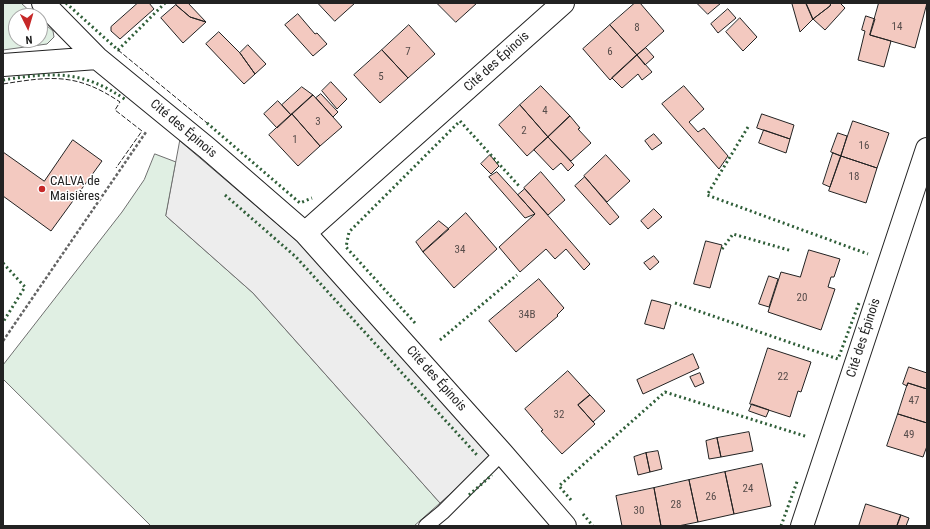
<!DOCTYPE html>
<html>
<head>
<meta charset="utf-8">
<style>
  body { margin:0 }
  #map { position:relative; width:930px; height:529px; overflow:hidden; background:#fff; font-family:"Roboto Condensed",sans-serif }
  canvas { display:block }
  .frame { position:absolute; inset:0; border:4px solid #222; pointer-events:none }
  .north { position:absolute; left:8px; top:8px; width:40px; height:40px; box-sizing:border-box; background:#fff; border:1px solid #a7a7a7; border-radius:50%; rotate:175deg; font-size:11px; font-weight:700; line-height:16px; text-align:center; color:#222 }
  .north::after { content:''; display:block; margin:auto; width:14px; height:18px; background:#c62828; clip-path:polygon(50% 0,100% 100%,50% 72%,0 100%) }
</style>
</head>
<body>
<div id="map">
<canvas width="930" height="529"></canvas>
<div class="frame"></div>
<div class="north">N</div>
</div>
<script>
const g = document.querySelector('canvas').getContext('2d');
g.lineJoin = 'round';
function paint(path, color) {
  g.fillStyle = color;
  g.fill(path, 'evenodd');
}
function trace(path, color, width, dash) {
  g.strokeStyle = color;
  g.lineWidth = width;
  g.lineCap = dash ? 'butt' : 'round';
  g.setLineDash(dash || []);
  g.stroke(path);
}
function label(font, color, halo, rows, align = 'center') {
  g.font = font + ' "Roboto Condensed",sans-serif';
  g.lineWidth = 3;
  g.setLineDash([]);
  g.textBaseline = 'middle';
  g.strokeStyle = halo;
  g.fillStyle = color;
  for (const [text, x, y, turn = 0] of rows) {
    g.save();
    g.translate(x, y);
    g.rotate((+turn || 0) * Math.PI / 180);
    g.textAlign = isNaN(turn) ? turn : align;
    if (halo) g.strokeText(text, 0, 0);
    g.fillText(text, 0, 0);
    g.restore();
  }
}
const green = new Path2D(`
  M 3,3 L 21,3 L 35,16 L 16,16 L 16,40 L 40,40 L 40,20 L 53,31 L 54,37 L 47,44 L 3,50 Z
  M 155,154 L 176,162 L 166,216 L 253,293 L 440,503 L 414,526 L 151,526 L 3,379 L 3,365 L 122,212 L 144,180 Z`);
paint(green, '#e0efe3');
trace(green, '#6f6f6f', 1);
const parking = new Path2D(`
  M 180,141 L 304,247 L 492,457 L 440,503 L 253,293 L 166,216 Z`);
paint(parking, '#ededed');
trace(parking, '#6f6f6f', 1);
const building = new Path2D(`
  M 138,3 L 149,3 L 154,9 L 120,39 L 111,31 L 111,27 Z
  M 178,3 L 188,3 L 206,22 L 190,17 L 176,5 Z
  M 318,3 L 355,3 L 335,21 Z
  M 437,3 L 477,3 L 456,22 Z
  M 635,3 L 640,3 L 664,31 L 637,55 L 610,25 Z
  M 697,3 L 721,3 L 708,14 Z
  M 806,3 L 831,3 L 830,6 L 813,19 Z
  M 806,3 L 813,19 L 800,32 L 792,4 Z
  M 831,3 L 840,3 L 845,8 L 825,30 L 813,19 L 830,6 Z
  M 879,3 L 927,3 L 915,48 L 870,35 Z
  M 176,5 L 190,17 L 206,22 L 183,43 L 161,18 Z
  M 728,9 L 736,18 L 718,33 L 711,24 Z
  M 298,14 L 315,34 L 317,33 L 327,44 L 313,56 L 285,25 Z
  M 866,16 L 875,19 L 870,35 L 891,41 L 884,67 L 858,60 L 865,31 L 862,30 Z
  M 740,18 L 757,37 L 743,51 L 726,32 Z
  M 409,25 L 435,54 L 408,78 L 382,50 Z
  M 610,25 L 637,55 L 610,80 L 583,49 Z
  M 219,32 L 240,53 L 255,74 L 244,84 L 206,44 Z
  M 248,45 L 266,64 L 255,74 L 240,53 Z
  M 646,48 L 654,57 L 645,65 L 637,55 Z
  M 382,50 L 408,78 L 380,103 L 354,75 Z
  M 637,55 L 652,72 L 642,80 L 638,74 L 622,88 L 612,78 Z
  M 331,82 L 347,99 L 337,109 L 322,91 Z
  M 541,86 L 570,116 L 548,137 L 520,105 Z
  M 684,86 L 704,109 L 689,122 L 698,132 L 704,128 L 728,156 L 719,169 L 662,104 Z
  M 302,87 L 313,95 L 291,115 L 282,105 Z
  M 321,94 L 338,112 L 333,117 L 316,98 Z
  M 313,95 L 342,127 L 320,146 L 292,114 Z
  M 278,101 L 291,115 L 277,128 L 264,114 Z
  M 520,105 L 548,137 L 527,156 L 499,125 Z
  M 292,114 L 320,146 L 298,166 L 269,135 Z
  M 762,114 L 794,125 L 790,139 L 757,128 Z
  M 570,116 L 580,128 L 578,129 L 591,143 L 571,161 L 548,137 Z
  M 853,121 L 889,133 L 877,168 L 841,156 Z
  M 764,130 L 790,139 L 786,153 L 759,143 Z
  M 838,133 L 847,136 L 841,156 L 831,152 Z
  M 654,134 L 662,143 L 652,150 L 645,141 Z
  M 548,137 L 574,165 L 568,171 L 561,163 L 553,170 L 534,150 Z
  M 73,140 L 102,161 L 51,231 L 3,196 L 3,152 L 44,181 Z
  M 833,153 L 841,156 L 830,187 L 823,184 Z
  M 490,155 L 499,166 L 491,174 L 481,164 Z
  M 606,155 L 630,181 L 607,202 L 584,176 Z
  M 841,156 L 877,168 L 866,203 L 829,191 Z
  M 497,172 L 518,195 L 535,214 L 525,218 L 489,177 Z
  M 541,172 L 565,200 L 548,215 L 524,188 Z
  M 585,177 L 619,217 L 610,225 L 575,186 Z
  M 525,189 L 590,264 L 584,270 L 566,249 L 555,259 L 546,249 L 520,272 L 499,247 L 535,214 L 518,195 Z
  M 654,209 L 662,217 L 648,229 L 641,221 Z
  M 466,213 L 497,249 L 454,288 L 423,252 Z
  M 439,221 L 449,229 L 423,252 L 416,242 Z
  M 706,241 L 722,245 L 710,288 L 694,284 Z
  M 809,250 L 840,259 L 834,277 L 831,277 L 828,287 L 835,289 L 821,330 L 768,312 L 781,272 L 800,277 Z
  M 654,256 L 659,262 L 650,270 L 644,263 Z
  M 769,276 L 778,279 L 769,307 L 759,304 Z
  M 539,279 L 564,308 L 557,315 L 558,316 L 516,352 L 489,321 Z
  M 652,300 L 671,305 L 664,329 L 645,324 Z
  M 768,348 L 811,362 L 801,392 L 798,391 L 790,417 L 750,404 Z
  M 693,354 L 699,368 L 643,394 L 637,380 Z
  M 909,367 L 927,373 L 927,389 L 908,383 L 907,386 L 903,384 Z
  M 568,371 L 590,395 L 578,405 L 595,424 L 562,454 L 541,431 L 543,430 L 525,409 Z
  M 700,373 L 704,383 L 695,387 L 690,377 Z
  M 908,383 L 927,389 L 927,423 L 898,414 Z
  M 590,395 L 605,411 L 593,422 L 578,405 Z
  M 752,404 L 769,410 L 766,417 L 749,411 Z
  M 898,414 L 927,423 L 927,446 L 923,457 L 887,446 Z
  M 749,432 L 753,451 L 721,457 L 717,438 Z
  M 717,438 L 721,457 L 709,459 L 706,441 Z
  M 658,451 L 662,469 L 650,472 L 646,453 Z
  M 646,453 L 650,472 L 638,475 L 634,457 Z
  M 762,464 L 771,506 L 734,514 L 725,472 Z
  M 725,472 L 734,514 L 698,522 L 689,480 Z
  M 689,480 L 698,522 L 678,526 L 661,526 L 654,488 Z
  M 654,488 L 661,526 L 622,526 L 616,496 Z
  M 866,504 L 901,515 L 897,526 L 859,526 Z
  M 901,515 L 909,518 L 906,526 L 897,526 Z`);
paint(building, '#f3c9c0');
trace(building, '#222', 1);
const lane = new Path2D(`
  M 426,526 L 443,512 L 502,453`);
const street = new Path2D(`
  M 43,3 L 97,58 L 207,148 L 305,233 L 502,453 L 565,526
  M 3,65 L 97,58
  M 305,233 L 563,3
  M 802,526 L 927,149`);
trace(lane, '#222', 16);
trace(street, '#222', 24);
trace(new Path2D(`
  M 3,341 L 146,132`), '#646464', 2.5, [3, 2]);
trace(lane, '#fff', 14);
trace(street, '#fff', 22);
trace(new Path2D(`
  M 66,3 L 118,50 L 165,3
  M 3,80 C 52,72 83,70 126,100
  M 207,123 L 300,203 L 312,198
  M 748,127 L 707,195 L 868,254
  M 225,195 L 296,257 L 477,455
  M 722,249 L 733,234 L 792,251
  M 3,263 L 25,287 L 3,322
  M 675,303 L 838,359 L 859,303
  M 415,323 L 346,247 L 349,232 L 460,121 L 520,187
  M 440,340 L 517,275
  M 469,495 L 492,475
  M 571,500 L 559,486 L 665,392 L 808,437
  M 583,514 L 593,526
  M 781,526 L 798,479`), '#2f5e38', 3, [2, 3]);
trace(new Path2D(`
  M 118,50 L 207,123
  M 3,84 C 52,76 77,73 120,102 L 115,110 L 142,131 L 116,168`), '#222', 1, [5, 2]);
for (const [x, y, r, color] of [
  [42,189,4,"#c62828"]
]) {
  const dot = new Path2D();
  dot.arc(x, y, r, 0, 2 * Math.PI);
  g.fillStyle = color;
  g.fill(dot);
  trace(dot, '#fff', 1.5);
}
label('11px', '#564c4a', null, [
  ["14",897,27],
  ["8",637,28],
  ["7",408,52],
  ["6",610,52],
  ["5",381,77],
  ["4",545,111],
  ["3",318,122],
  ["2",524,131],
  ["1",295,140],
  ["16",864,146],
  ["18",854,177],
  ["34",460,250],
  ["20",802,298],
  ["34B",527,315],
  ["22",783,377],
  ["47",914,401],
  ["32",559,415],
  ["49",909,435],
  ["24",748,489],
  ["26",711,497],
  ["28",676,505],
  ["30",639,511]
]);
label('13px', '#222', '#fff', [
  ["Cité des Épinois",497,62,-42],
  ["Cité des Épinois",183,129,40],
  ["Cité des Épinois",864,338,-72],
  ["Cité des Épinois",436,379,48]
]);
label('13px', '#222', '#fff', [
  ["CALVA de",50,182],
  ["Maisières",50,197]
], 'left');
</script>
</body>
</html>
